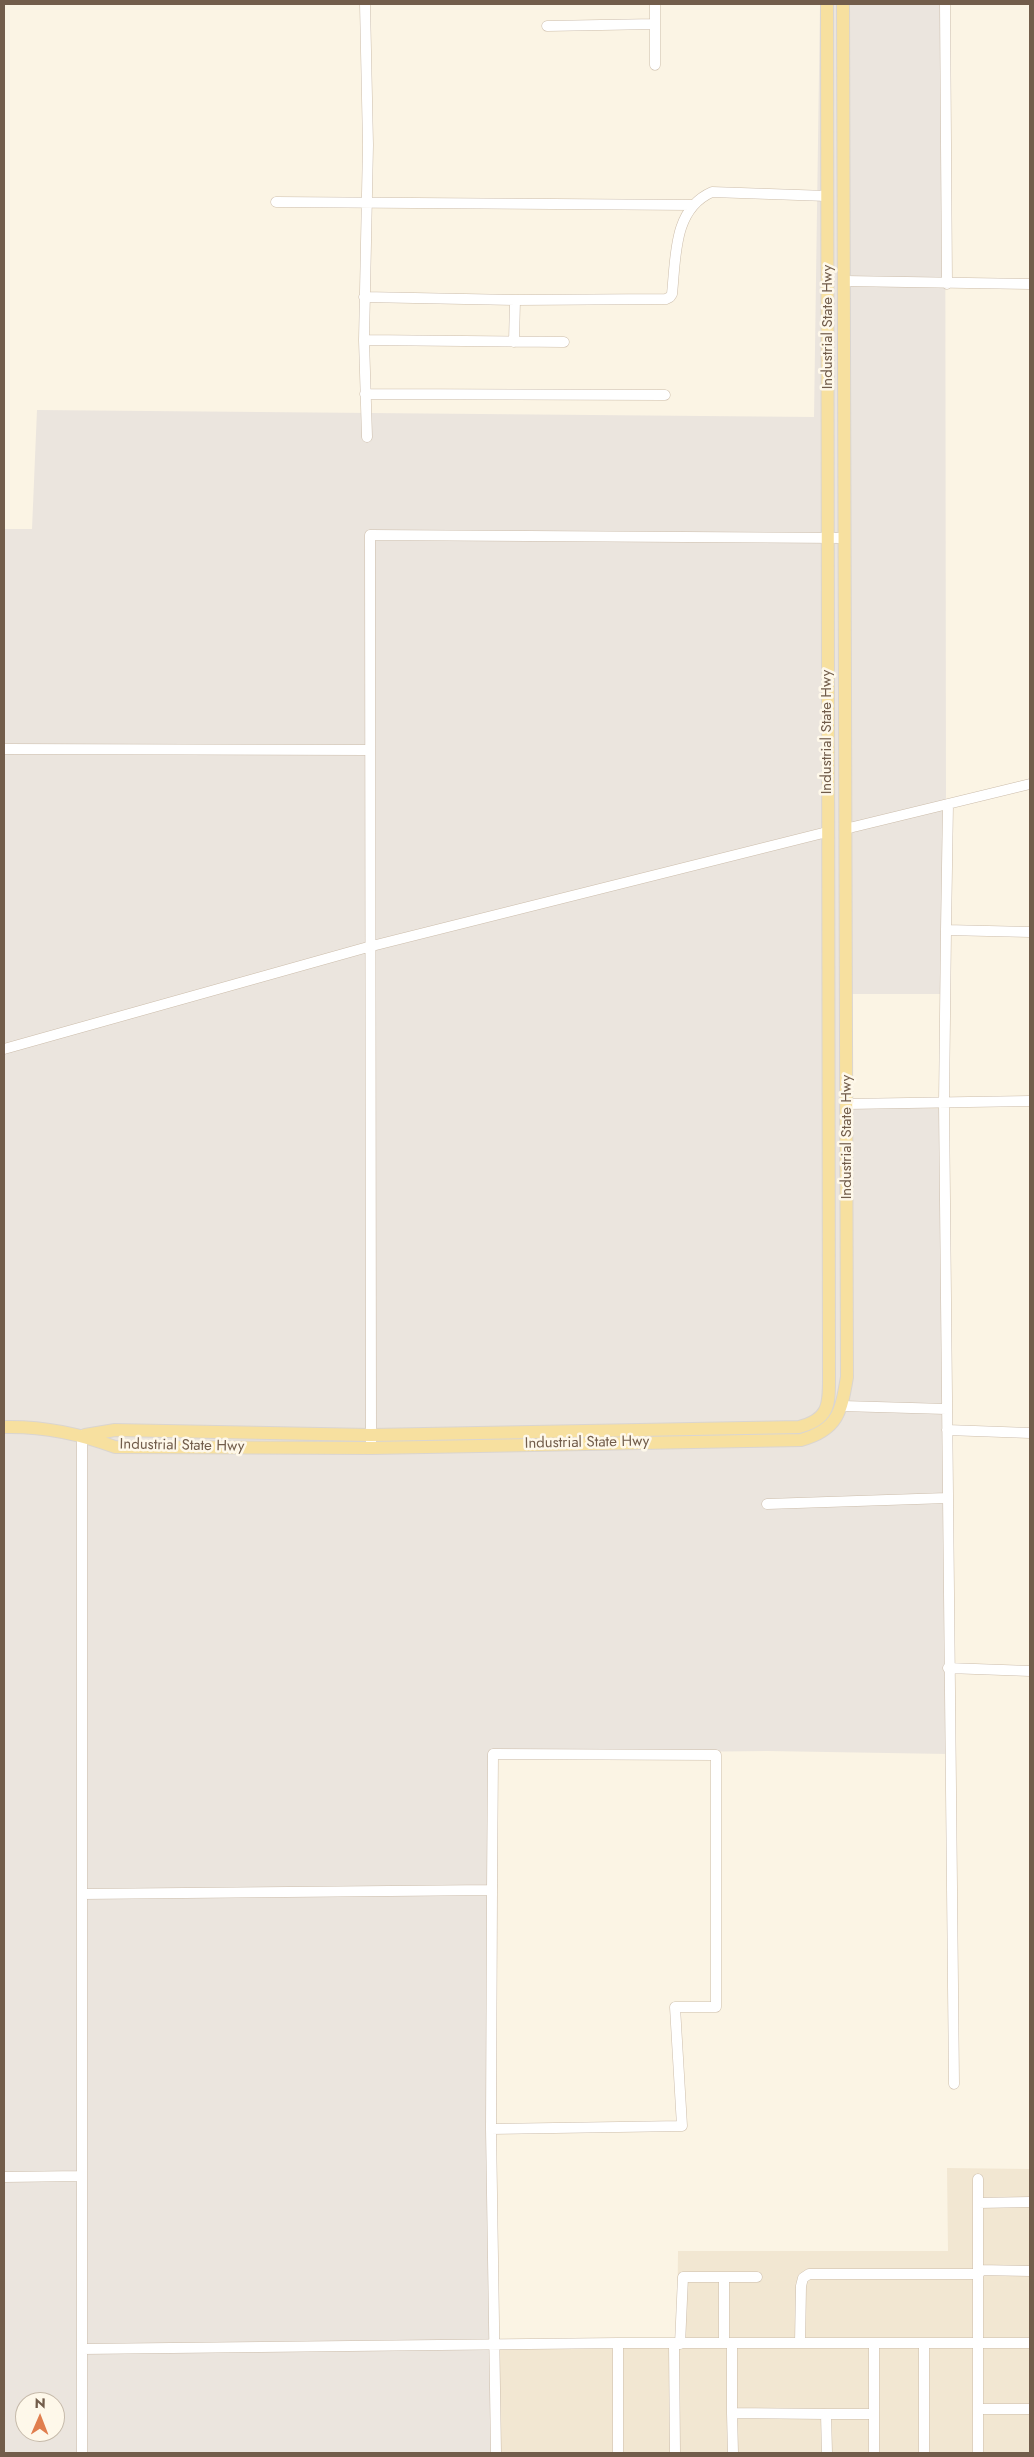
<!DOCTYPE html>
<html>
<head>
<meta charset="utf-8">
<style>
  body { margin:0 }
  #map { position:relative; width:1034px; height:2457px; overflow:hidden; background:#fbf4e4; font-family:Jost,sans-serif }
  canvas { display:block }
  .frame { position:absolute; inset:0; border:5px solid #725d4b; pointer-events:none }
  .north { position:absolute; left:15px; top:2392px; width:50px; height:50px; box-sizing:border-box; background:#fef8ea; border:1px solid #c6baaa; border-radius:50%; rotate:1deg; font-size:14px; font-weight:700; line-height:20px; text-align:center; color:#725d4b }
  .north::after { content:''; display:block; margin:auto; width:18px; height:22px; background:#e07e4e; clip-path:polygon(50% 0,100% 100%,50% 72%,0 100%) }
</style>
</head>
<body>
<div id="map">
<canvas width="1034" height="2457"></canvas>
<div class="frame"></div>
<div class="north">N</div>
</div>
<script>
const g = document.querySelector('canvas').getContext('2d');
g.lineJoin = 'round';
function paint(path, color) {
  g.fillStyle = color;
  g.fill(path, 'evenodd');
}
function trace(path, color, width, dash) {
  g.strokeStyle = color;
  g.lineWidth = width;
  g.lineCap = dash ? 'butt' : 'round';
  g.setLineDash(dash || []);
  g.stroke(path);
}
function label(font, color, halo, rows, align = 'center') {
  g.font = font + ' Jost,sans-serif';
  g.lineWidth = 5;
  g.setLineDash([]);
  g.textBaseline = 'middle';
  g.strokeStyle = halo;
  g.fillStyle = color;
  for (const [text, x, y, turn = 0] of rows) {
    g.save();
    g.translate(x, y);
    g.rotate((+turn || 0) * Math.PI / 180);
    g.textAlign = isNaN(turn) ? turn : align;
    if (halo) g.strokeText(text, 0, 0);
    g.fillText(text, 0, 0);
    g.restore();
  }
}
paint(new Path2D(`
  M 947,2168 L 1030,2169 L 1030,2453 L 497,2453 L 498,2341 L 677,2340 L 678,2251 L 948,2251 Z`), '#f2e7d2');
paint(new Path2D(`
  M 820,4 L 945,4 L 946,809 L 943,994 L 849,994 L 850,1105 L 945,1109 L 948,1754 L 767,1751 L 498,1754 L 495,2453 L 4,2453 L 4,529 L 32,529 L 37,410 L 814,417 ZM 25,2402 L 55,2402 L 55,2432 L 25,2432 Z`), '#ebe5de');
const minor = new Path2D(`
  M 365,4 L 368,145 L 364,340 L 367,437
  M 655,4 L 655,65
  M 945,4 L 947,284
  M 547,26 L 655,24
  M 276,202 L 692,205
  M 844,281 L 1030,284
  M 364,297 L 515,300 L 666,299 L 670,297 L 672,294 C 676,257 673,209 712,192 L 827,196
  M 364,340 L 564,342
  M 514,342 L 515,300
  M 365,394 L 665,395
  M 4,749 L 370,750
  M 948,804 L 946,930 L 1030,932
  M 845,829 L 1030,784
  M 946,930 L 944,1103 L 954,2084
  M 4,1049 L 368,947 L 827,832
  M 847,1104 L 1030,1101
  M 842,1406 L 946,1409
  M 947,1430 L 1030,1433
  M 371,1442 L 370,535 L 843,538
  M 767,1504 L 947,1498
  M 948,1668 L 1030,1671
  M 82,1894 L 492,1890 L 493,1754 L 716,1755 L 716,2007 L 675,2007 L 682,2126 L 491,2129 L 492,1890
  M 491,2129 L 496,2453
  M 4,2177 L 82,2176
  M 978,2179 L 978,2203
  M 979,2270 L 1030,2271
  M 618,2343 L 618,2453
  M 724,2343 L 724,2277 L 757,2277
  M 732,2343 L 732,2413 L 826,2414 L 827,2453
  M 800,2343 L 801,2286 L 803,2278 L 809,2274 L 979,2274
  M 674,2344 L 675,2453
  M 680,2344 L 683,2277 L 724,2277
  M 82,2349 L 618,2343 L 1030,2343
  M 979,2409 L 1030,2409
  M 732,2413 L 733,2453
  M 826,2414 L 874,2414 L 874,2453
  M 874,2414 L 874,2344
  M 82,2453 L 82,1435
  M 924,2453 L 924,2343
  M 978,2453 L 978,2203 L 1030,2202`);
const major = new Path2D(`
  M 4,1427 C 44,1426 78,1433 115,1447 L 372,1448 L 801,1440 C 838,1430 841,1412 847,1377 L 843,4
  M 85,1435 L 115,1430 L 371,1435 L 799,1427 C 830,1419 829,1404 829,1376 L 827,4`);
trace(minor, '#ccbdab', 11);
trace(major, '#dad5d0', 14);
trace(minor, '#fff', 10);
trace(major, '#f7e09f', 12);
label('15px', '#725d4b', '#fef8ea', [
  ["Industrial State Hwy",828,327,-90],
  ["Industrial State Hwy",827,732,-90],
  ["Industrial State Hwy",847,1137,-90],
  ["Industrial State Hwy",587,1443,-1],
  ["Industrial State Hwy",182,1446,1]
]);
</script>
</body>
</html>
